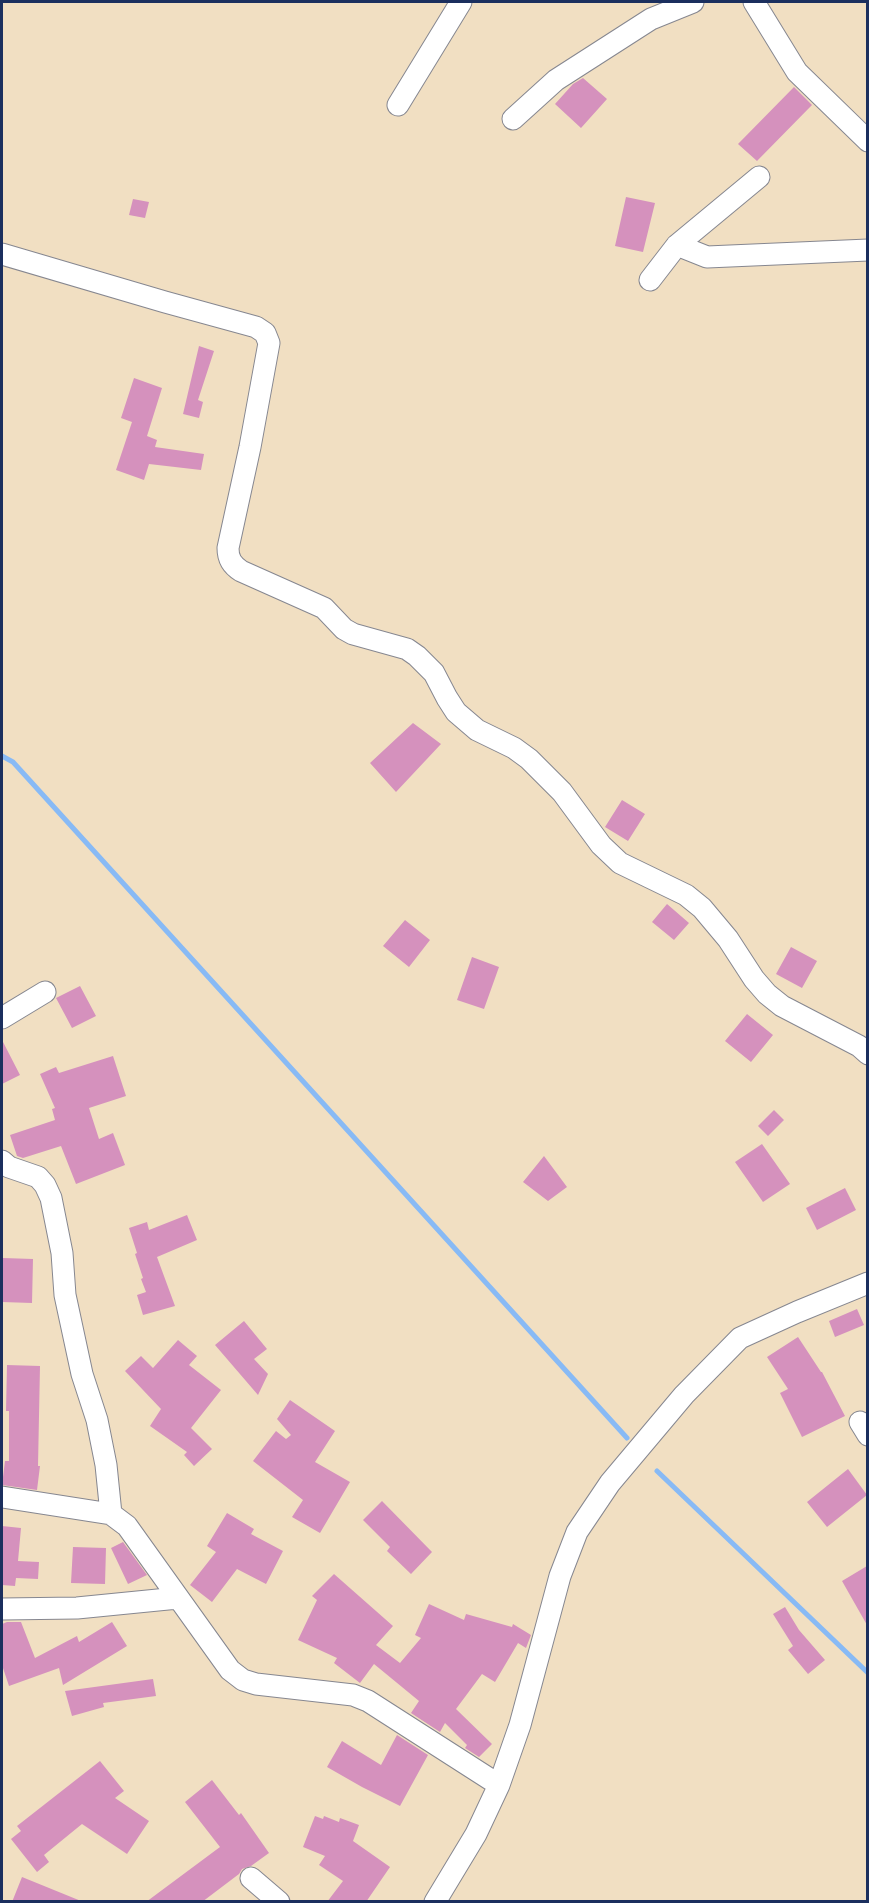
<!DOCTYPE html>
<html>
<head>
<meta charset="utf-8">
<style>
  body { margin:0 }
  #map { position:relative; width:869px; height:1903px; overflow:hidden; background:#f1dfc2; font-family:Dekko,sans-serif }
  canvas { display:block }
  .frame { position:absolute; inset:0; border:3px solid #1b2f5e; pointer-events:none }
</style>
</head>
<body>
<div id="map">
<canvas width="869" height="1903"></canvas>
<div class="frame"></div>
</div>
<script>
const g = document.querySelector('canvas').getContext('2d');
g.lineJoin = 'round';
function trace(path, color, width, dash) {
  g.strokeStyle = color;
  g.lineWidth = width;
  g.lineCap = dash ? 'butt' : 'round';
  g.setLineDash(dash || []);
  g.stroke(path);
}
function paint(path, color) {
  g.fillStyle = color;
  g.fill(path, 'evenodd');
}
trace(new Path2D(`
  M 2,756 L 13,762 L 627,1438
  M 657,1471 L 868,1673`), '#88baf5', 5);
paint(new Path2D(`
  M 583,78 L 607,99 L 581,128 L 555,104 L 573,84 Z
  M 794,87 L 812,105 L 757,161 L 738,144 Z
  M 626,197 L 655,203 L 643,252 L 615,246 Z
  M 133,199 L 149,202 L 145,218 L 129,215 Z
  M 199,346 L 214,351 L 198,400 L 203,402 L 199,418 L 183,414 Z
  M 134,378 L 162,388 L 147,436 L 157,440 L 155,447 L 204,454 L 201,470 L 149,464 L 144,480 L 116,470 L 132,422 L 121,418 Z
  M 413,723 L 441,744 L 396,792 L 370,763 Z
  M 622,800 L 645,814 L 628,841 L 605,827 Z
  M 667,904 L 689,923 L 674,940 L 652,922 Z
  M 405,920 L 430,940 L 409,967 L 383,946 Z
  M 791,947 L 817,961 L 802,988 L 776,974 Z
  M 472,957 L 499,967 L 484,1009 L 457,1000 Z
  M 80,986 L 96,1016 L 72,1028 L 56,998 Z
  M 747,1014 L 773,1035 L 751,1062 L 725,1041 Z
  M 2,1040 L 20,1075 L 2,1084 Z
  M 113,1056 L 126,1096 L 89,1108 L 99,1139 L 113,1133 L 125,1165 L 76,1184 L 61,1146 L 23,1158 L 17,1156 L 10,1135 L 55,1120 L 52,1109 L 55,1108 L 40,1074 L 56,1067 L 59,1073 Z
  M 774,1110 L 784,1120 L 768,1136 L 758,1126 Z
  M 762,1144 L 790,1184 L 763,1202 L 735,1162 Z
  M 544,1156 L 567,1187 L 548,1201 L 523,1182 Z
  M 845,1188 L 856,1210 L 817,1230 L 806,1208 Z
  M 187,1215 L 197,1240 L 157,1257 L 175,1306 L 143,1315 L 137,1295 L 146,1292 L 141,1279 L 143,1278 L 135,1254 L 137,1253 L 129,1228 L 147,1222 L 149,1230 Z
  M 3,1258 L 33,1259 L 32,1303 L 2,1302 Z
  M 857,1309 L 864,1325 L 835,1337 L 829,1321 Z
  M 244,1321 L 267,1349 L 254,1359 L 268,1374 L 258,1395 L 215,1345 Z
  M 798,1337 L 821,1372 L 822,1372 L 845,1416 L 802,1437 L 780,1393 L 788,1389 L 767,1357 Z
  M 178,1340 L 197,1356 L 189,1365 L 221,1390 L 191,1428 L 212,1449 L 194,1466 L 184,1455 L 187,1452 L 150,1426 L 161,1409 L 125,1371 L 141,1356 L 153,1368 Z
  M 7,1365 L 40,1366 L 38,1466 L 40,1466 L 37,1490 L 2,1485 L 5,1461 L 9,1461 L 9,1411 L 6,1411 Z
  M 290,1400 L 335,1431 L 315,1462 L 350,1482 L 320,1533 L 292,1517 L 303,1500 L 253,1461 L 276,1431 L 286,1439 L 291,1435 L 277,1419 Z
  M 848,1469 L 867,1495 L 827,1527 L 807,1502 Z
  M 382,1501 L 432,1552 L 411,1574 L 387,1551 L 390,1547 L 363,1520 Z
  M 227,1513 L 254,1529 L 251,1534 L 283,1551 L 266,1584 L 237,1569 L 212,1602 L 190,1585 L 216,1552 L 207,1546 Z
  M 2,1526 L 21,1528 L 18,1561 L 39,1562 L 38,1579 L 16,1578 L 15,1586 L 2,1585 Z
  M 123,1542 L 147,1575 L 128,1584 L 111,1548 Z
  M 73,1547 L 106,1548 L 105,1584 L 71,1583 Z
  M 867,1566 L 867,1625 L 842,1581 Z
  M 334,1574 L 393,1626 L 376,1645 L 400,1663 L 421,1638 L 415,1635 L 429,1604 L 464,1620 L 466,1614 L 512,1627 L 513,1624 L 531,1635 L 526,1648 L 518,1643 L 495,1682 L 482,1674 L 456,1709 L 492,1744 L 479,1757 L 465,1748 L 467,1745 L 445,1723 L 440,1732 L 411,1713 L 419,1701 L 374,1664 L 360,1683 L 334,1663 L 337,1658 L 298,1640 L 317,1600 L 312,1596 Z
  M 785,1607 L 799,1630 L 825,1660 L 808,1674 L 788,1650 L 793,1646 L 773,1614 Z
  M 7,1622 L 21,1622 L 35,1658 L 77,1636 L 79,1642 L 112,1622 L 127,1646 L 63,1685 L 59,1668 L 9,1686 L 2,1665 L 2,1624 Z
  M 153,1679 L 156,1696 L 103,1703 L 104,1707 L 72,1716 L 65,1691 Z
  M 397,1735 L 428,1755 L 400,1806 L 362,1787 L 327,1767 L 342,1741 L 381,1765 Z
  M 100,1761 L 124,1791 L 115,1798 L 149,1821 L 127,1854 L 82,1824 L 44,1855 L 49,1862 L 37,1872 L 11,1839 L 21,1831 L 17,1826 Z
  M 212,1780 L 239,1815 L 241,1813 L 269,1853 L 251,1866 L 242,1869 L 239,1874 L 202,1902 L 146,1902 L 220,1847 L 185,1802 Z
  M 315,1816 L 323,1819 L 324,1816 L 339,1822 L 340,1818 L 359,1825 L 353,1841 L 390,1867 L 366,1902 L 327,1902 L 343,1881 L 319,1865 L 325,1856 L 303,1847 Z
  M 22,1877 L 81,1901 L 81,1902 L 12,1902 Z`), '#d591bd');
const street = new Path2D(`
  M 754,2 L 797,72 L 868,141
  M 398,105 L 461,2
  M 513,119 L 556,80 L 651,19 L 693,2
  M 677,245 L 707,257 L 868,250
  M 2,254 L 165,302 L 256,327 L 265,333 L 269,343 L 250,447 L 228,548 C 228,559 232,565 241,571 L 324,608 L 344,629 L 353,634 L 407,649 L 417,656 L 434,673 L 447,698 L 456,712 L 477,730 L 514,748 L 529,759 L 562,792 L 601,845 L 620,863 L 686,895 L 702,908 L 728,939 L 754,979 L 767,994 L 782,1006 L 859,1046 L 868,1054
  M 650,280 L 677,245 L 759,177
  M 2,1018 L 45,992
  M 2,1161 L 9,1167 L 38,1177 L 45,1185 L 51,1198 L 62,1253 L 65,1295 L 82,1374 L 97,1420 L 106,1465 L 111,1514
  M 860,1422 L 868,1435
  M 2,1497 L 111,1514 L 127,1526 L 230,1670 L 243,1680 L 256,1684 L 353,1695 L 368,1701 L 499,1785
  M 2,1609 L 77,1608 L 178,1598
  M 251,1878 L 279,1902
  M 435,1902 L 476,1834 L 499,1785 L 520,1725 L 560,1576 L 577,1532 L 610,1483 L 684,1395 L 740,1338 L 797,1312 L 868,1283`);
trace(street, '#868790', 23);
trace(street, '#fff', 21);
</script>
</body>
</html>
